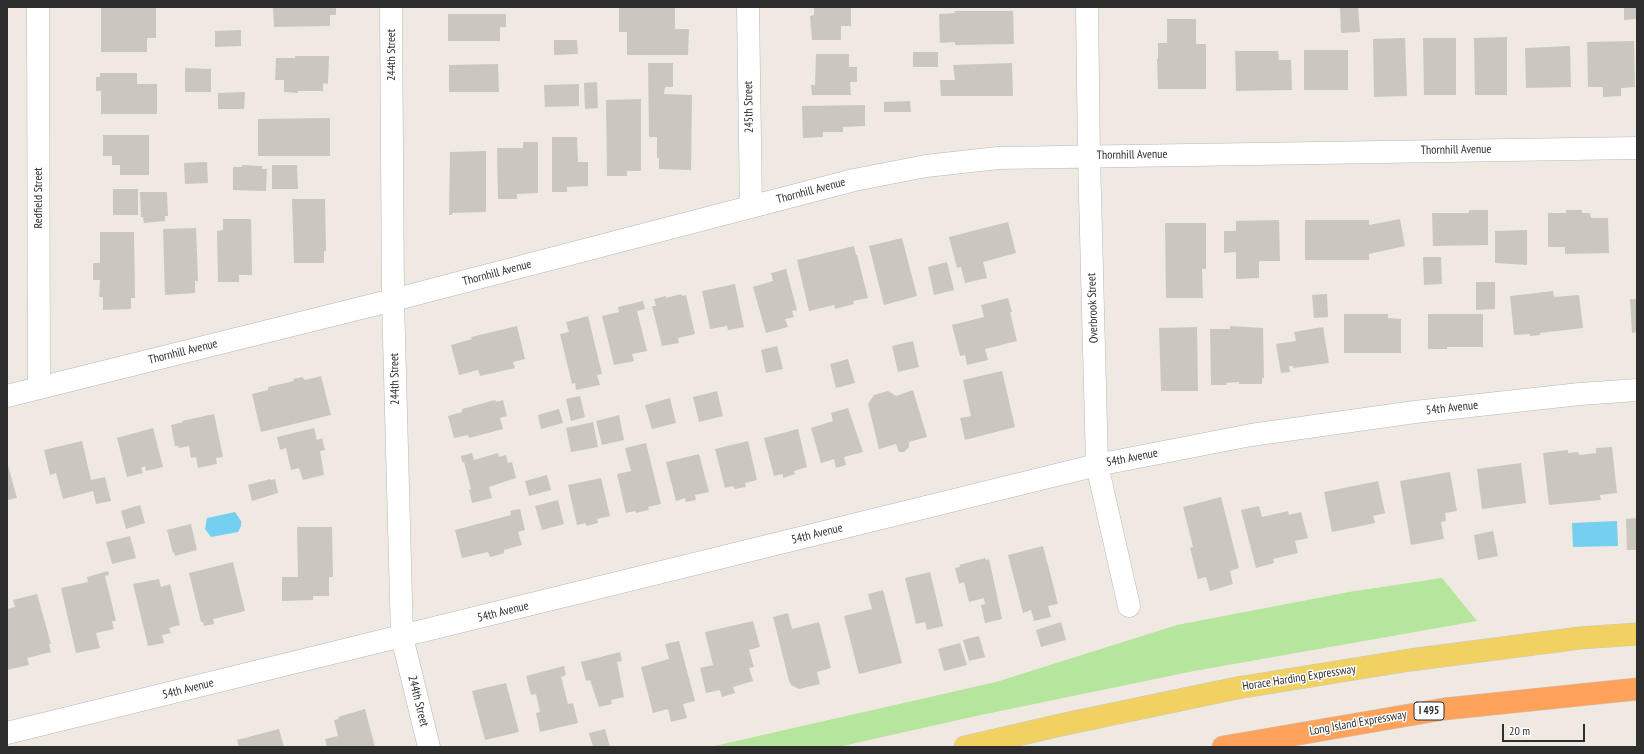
<!DOCTYPE html>
<html>
<head>
<meta charset="utf-8">
<style>
  body { margin:0 }
  #map { position:relative; width:1644px; height:754px; overflow:hidden; background:#efe9e1; font-family:"PT Sans Narrow",sans-serif }
  canvas { display:block }
  .frame { position:absolute; inset:0; border:8px solid #2e2e2e; pointer-events:none }
  .scale { position:absolute; left:1502px; top:724px; width:83px; height:18px; box-sizing:border-box; border:2px solid #2e2e2e; border-top:0; padding-left:5px; font-size:12px; line-height:14px; white-space:nowrap; color:#2e2e2e; -webkit-text-stroke:3px #fff; paint-order:stroke }
</style>
</head>
<body>
<div id="map">
<canvas width="1644" height="754"></canvas>
<div class="frame"></div>
<div class="scale">20 m</div>
</div>
<script>
const g = document.querySelector('canvas').getContext('2d');
g.lineJoin = 'round';
function paint(path, color) {
  g.fillStyle = color;
  g.fill(path, 'evenodd');
}
function trace(path, color, width, dash) {
  g.strokeStyle = color;
  g.lineWidth = width;
  g.lineCap = dash ? 'butt' : 'round';
  g.setLineDash(dash || []);
  g.stroke(path);
}
function label(font, color, halo, rows, align = 'center') {
  g.font = font + ' "PT Sans Narrow",sans-serif';
  g.lineWidth = 3;
  g.setLineDash([]);
  g.textBaseline = 'middle';
  g.strokeStyle = halo;
  g.fillStyle = color;
  for (const [text, x, y, turn = 0] of rows) {
    g.save();
    g.translate(x, y);
    g.rotate((+turn || 0) * Math.PI / 180);
    g.textAlign = isNaN(turn) ? turn : align;
    if (halo) g.strokeText(text, 0, 0);
    g.fillText(text, 0, 0);
    g.restore();
  }
}
paint(new Path2D(`
  M 1442,578 L 1477,621 L 1194,671 L 976,716 L 838,747 L 710,747 L 996,682 L 1177,625 L 1349,592 Z`), '#b6e59e');
paint(new Path2D(`
  M 235,512 L 241,521 L 241,526 L 238,532 L 211,537 L 205,529 L 207,518 Z
  M 1617,521 L 1618,546 L 1573,547 L 1572,523 Z`), '#75cff0');
paint(new Path2D(`
  M 101,7 L 156,7 L 156,38 L 147,38 L 147,52 L 101,52 Z
  M 273,7 L 336,7 L 336,15 L 330,15 L 330,26 L 274,27 Z
  M 619,7 L 675,7 L 675,29 L 689,29 L 688,55 L 627,55 L 627,32 L 619,32 Z
  M 814,7 L 851,7 L 851,26 L 841,26 L 841,40 L 812,40 L 810,16 L 814,15 Z
  M 1340,7 L 1358,7 L 1360,32 L 1341,33 Z
  M 1624,7 L 1637,7 L 1637,19 L 1624,20 Z
  M 954,11 L 1013,11 L 1014,44 L 955,45 L 955,42 L 940,43 L 939,14 L 955,13 Z
  M 448,14 L 506,14 L 506,27 L 500,27 L 500,41 L 448,41 Z
  M 1167,19 L 1196,19 L 1196,44 L 1206,44 L 1206,89 L 1158,89 L 1157,59 L 1158,59 L 1158,43 L 1167,43 Z
  M 241,30 L 241,46 L 215,47 L 215,31 Z
  M 1507,37 L 1507,95 L 1475,95 L 1474,38 Z
  M 1405,38 L 1407,96 L 1374,97 L 1373,39 Z
  M 1423,38 L 1456,38 L 1456,95 L 1424,95 Z
  M 554,40 L 577,40 L 578,54 L 554,55 Z
  M 1634,41 L 1635,87 L 1621,88 L 1621,96 L 1603,97 L 1603,87 L 1588,87 L 1587,42 Z
  M 1570,46 L 1571,87 L 1526,88 L 1525,48 Z
  M 1304,50 L 1348,50 L 1348,90 L 1304,90 Z
  M 1235,51 L 1278,51 L 1279,60 L 1291,60 L 1292,90 L 1236,91 Z
  M 913,52 L 938,52 L 938,67 L 913,67 Z
  M 816,54 L 849,54 L 849,67 L 857,67 L 857,82 L 850,82 L 851,95 L 812,95 L 811,85 L 815,85 Z
  M 295,56 L 329,56 L 328,84 L 323,83 L 323,91 L 298,91 L 298,93 L 284,92 L 284,80 L 275,80 L 276,58 L 295,58 Z
  M 648,63 L 673,63 L 673,87 L 665,87 L 664,94 L 692,95 L 691,170 L 659,169 L 659,158 L 657,158 L 657,137 L 649,137 Z
  M 1012,63 L 1013,96 L 941,96 L 940,80 L 955,80 L 953,65 Z
  M 498,64 L 499,92 L 449,92 L 449,65 Z
  M 185,68 L 211,69 L 211,92 L 185,92 Z
  M 100,73 L 137,73 L 137,84 L 157,84 L 157,114 L 101,114 L 101,91 L 96,91 L 96,77 L 100,77 Z
  M 597,82 L 598,108 L 585,109 L 584,83 Z
  M 579,84 L 579,106 L 545,107 L 544,85 Z
  M 245,92 L 244,109 L 218,109 L 218,93 Z
  M 641,99 L 641,171 L 627,171 L 627,176 L 607,176 L 606,100 Z
  M 910,101 L 911,112 L 884,112 L 884,102 Z
  M 865,105 L 865,126 L 843,127 L 843,132 L 823,132 L 823,137 L 803,138 L 802,106 Z
  M 330,118 L 330,156 L 258,156 L 258,119 Z
  M 103,135 L 149,135 L 149,175 L 120,175 L 120,165 L 112,165 L 112,156 L 103,156 Z
  M 552,137 L 577,137 L 578,162 L 588,162 L 588,186 L 567,187 L 567,192 L 552,192 Z
  M 523,142 L 538,142 L 538,193 L 517,194 L 517,199 L 498,199 L 497,148 L 523,148 Z
  M 486,151 L 486,212 L 452,213 L 452,215 L 449,215 L 450,152 Z
  M 207,162 L 208,183 L 185,184 L 184,163 Z
  M 242,165 L 262,166 L 262,169 L 267,169 L 266,191 L 233,190 L 233,167 L 242,167 Z
  M 272,165 L 297,165 L 298,189 L 272,189 Z
  M 113,189 L 138,189 L 138,215 L 113,215 Z
  M 140,192 L 167,192 L 168,216 L 165,216 L 165,221 L 144,223 L 143,217 L 141,217 Z
  M 292,199 L 325,199 L 326,251 L 324,251 L 324,263 L 294,263 Z
  M 1469,210 L 1488,210 L 1488,245 L 1433,246 L 1432,213 L 1469,213 Z
  M 1566,210 L 1582,210 L 1582,213 L 1590,213 L 1591,218 L 1608,218 L 1609,253 L 1565,254 L 1565,247 L 1548,247 L 1548,213 L 1566,213 Z
  M 223,219 L 251,219 L 252,275 L 239,275 L 239,282 L 218,282 L 217,231 L 223,230 Z
  M 1400,219 L 1405,246 L 1369,254 L 1369,260 L 1305,260 L 1305,220 L 1369,220 L 1369,225 Z
  M 1279,220 L 1280,261 L 1259,261 L 1259,278 L 1236,279 L 1236,252 L 1224,253 L 1224,231 L 1236,231 L 1236,221 Z
  M 1008,222 L 1016,253 L 983,262 L 987,278 L 965,283 L 961,267 L 957,268 L 949,237 Z
  M 1165,223 L 1206,223 L 1206,269 L 1202,269 L 1203,298 L 1166,298 Z
  M 196,228 L 198,281 L 195,281 L 195,293 L 165,295 L 163,229 Z
  M 1527,230 L 1527,265 L 1495,263 L 1495,231 Z
  M 100,232 L 134,232 L 135,298 L 131,298 L 131,309 L 103,310 L 103,297 L 99,297 L 100,280 L 93,280 L 93,263 L 100,263 Z
  M 902,238 L 917,296 L 884,305 L 869,246 Z
  M 854,246 L 856,255 L 857,255 L 868,298 L 853,301 L 854,304 L 835,309 L 834,305 L 809,311 L 797,260 Z
  M 1423,257 L 1441,257 L 1442,284 L 1424,285 Z
  M 947,262 L 954,290 L 934,295 L 928,267 Z
  M 786,269 L 797,310 L 792,311 L 794,317 L 785,319 L 788,327 L 766,333 L 753,287 L 773,281 L 771,273 Z
  M 1476,282 L 1495,282 L 1495,309 L 1476,310 Z
  M 735,284 L 744,327 L 728,330 L 727,326 L 710,329 L 702,291 Z
  M 1553,291 L 1554,297 L 1579,295 L 1583,328 L 1540,333 L 1540,335 L 1530,336 L 1530,334 L 1514,335 L 1510,296 Z
  M 681,294 L 682,296 L 686,295 L 695,334 L 678,338 L 679,343 L 662,346 L 652,306 L 656,306 L 654,299 L 666,296 L 666,298 Z
  M 1327,294 L 1328,317 L 1314,318 L 1312,295 Z
  M 1008,298 L 1012,312 L 1010,312 L 1017,341 L 985,349 L 988,360 L 967,365 L 965,355 L 960,356 L 952,325 L 984,317 L 981,305 Z
  M 1630,299 L 1637,299 L 1637,332 L 1632,333 Z
  M 643,301 L 645,309 L 637,311 L 647,351 L 632,354 L 634,361 L 614,365 L 602,316 L 619,312 L 618,307 Z
  M 1344,314 L 1388,314 L 1388,318 L 1401,319 L 1401,353 L 1344,353 Z
  M 1428,314 L 1483,314 L 1483,347 L 1447,347 L 1447,349 L 1428,349 Z
  M 588,316 L 602,374 L 597,375 L 600,385 L 576,390 L 575,383 L 572,384 L 560,334 L 569,332 L 566,322 Z
  M 517,326 L 525,359 L 513,362 L 515,368 L 480,376 L 478,370 L 459,375 L 451,345 L 472,339 L 471,337 Z
  M 1230,326 L 1263,328 L 1264,378 L 1262,378 L 1262,384 L 1239,384 L 1239,382 L 1226,383 L 1227,385 L 1211,385 L 1210,329 L 1230,329 Z
  M 1197,327 L 1198,391 L 1161,391 L 1159,328 Z
  M 1323,327 L 1329,363 L 1293,368 L 1293,366 L 1289,366 L 1290,372 L 1281,373 L 1276,344 L 1296,341 L 1294,332 Z
  M 913,341 L 919,367 L 898,372 L 892,346 Z
  M 777,346 L 783,369 L 766,373 L 761,350 Z
  M 848,359 L 855,383 L 836,388 L 830,364 Z
  M 1002,371 L 1015,427 L 965,440 L 960,418 L 971,416 L 963,380 Z
  M 321,376 L 331,415 L 261,432 L 252,394 L 268,390 L 268,387 L 294,381 L 293,379 L 302,377 L 305,380 Z
  M 913,390 L 927,437 L 909,442 L 909,447 L 904,452 L 899,452 L 896,444 L 879,449 L 868,404 L 874,395 L 888,391 L 896,396 Z
  M 717,391 L 723,416 L 699,422 L 693,397 Z
  M 580,396 L 585,417 L 571,421 L 566,399 Z
  M 670,398 L 676,423 L 652,429 L 645,405 Z
  M 495,400 L 496,402 L 503,400 L 507,416 L 500,418 L 503,429 L 469,438 L 468,435 L 454,438 L 448,416 L 462,412 L 462,409 Z
  M 848,408 L 863,452 L 844,457 L 846,465 L 836,468 L 834,459 L 821,463 L 811,428 L 833,421 L 831,413 Z
  M 559,409 L 563,423 L 541,429 L 538,415 Z
  M 214,414 L 223,457 L 216,458 L 217,464 L 198,468 L 196,457 L 191,458 L 189,446 L 179,448 L 178,446 L 175,446 L 171,425 L 183,422 L 182,421 Z
  M 619,415 L 624,440 L 602,445 L 596,421 Z
  M 593,422 L 598,447 L 571,452 L 566,428 Z
  M 153,428 L 163,467 L 146,471 L 145,466 L 141,468 L 143,473 L 127,477 L 117,438 Z
  M 314,428 L 317,440 L 322,438 L 325,450 L 320,451 L 324,475 L 303,480 L 299,468 L 291,470 L 286,448 L 280,450 L 277,437 Z
  M 798,429 L 807,467 L 794,471 L 795,474 L 783,478 L 783,474 L 774,476 L 764,438 Z
  M 82,441 L 91,480 L 105,477 L 111,501 L 96,504 L 93,491 L 63,499 L 56,473 L 50,475 L 44,450 Z
  M 748,441 L 757,480 L 745,483 L 746,487 L 735,489 L 733,486 L 725,488 L 715,449 Z
  M 646,443 L 661,504 L 648,507 L 649,510 L 636,513 L 635,511 L 626,513 L 617,474 L 631,471 L 625,448 Z
  M 1612,447 L 1617,493 L 1600,495 L 1601,500 L 1549,505 L 1543,453 L 1568,450 L 1568,453 L 1578,452 L 1579,455 L 1596,453 L 1596,448 Z
  M 472,453 L 474,460 L 498,453 L 499,457 L 506,455 L 508,463 L 512,462 L 516,478 L 489,487 L 492,498 L 472,503 L 469,490 L 471,489 L 464,462 L 462,462 L 461,456 Z
  M 699,454 L 709,492 L 695,495 L 696,500 L 686,502 L 685,498 L 676,501 L 666,462 Z
  M 7,462 L 17,498 L 7,500 Z
  M 1521,463 L 1526,503 L 1482,509 L 1477,469 Z
  M 1450,472 L 1457,511 L 1445,513 L 1446,521 L 1441,522 L 1444,539 L 1411,545 L 1400,481 Z
  M 547,475 L 551,490 L 529,496 L 525,481 Z
  M 601,478 L 610,516 L 597,519 L 598,523 L 586,526 L 586,523 L 577,525 L 568,485 Z
  M 270,479 L 271,480 L 275,479 L 278,493 L 252,501 L 248,485 Z
  M 1378,481 L 1385,513 L 1373,516 L 1375,523 L 1332,532 L 1324,492 Z
  M 1221,497 L 1239,568 L 1230,571 L 1233,584 L 1210,591 L 1206,577 L 1198,579 L 1190,548 L 1193,547 L 1183,507 Z
  M 558,500 L 564,524 L 542,530 L 535,506 Z
  M 140,505 L 145,523 L 126,529 L 121,511 Z
  M 1259,506 L 1262,517 L 1288,511 L 1289,515 L 1301,512 L 1308,538 L 1295,541 L 1298,553 L 1273,559 L 1274,563 L 1256,568 L 1241,510 Z
  M 520,509 L 525,530 L 518,532 L 522,545 L 504,550 L 504,553 L 494,556 L 490,557 L 488,552 L 462,558 L 455,530 L 511,515 L 510,511 Z
  M 1637,518 L 1637,550 L 1627,550 L 1626,519 Z
  M 191,524 L 197,550 L 175,556 L 174,552 L 173,553 L 167,530 Z
  M 297,527 L 332,527 L 333,577 L 329,577 L 329,596 L 313,596 L 313,600 L 282,601 L 282,577 L 298,577 Z
  M 1493,531 L 1498,556 L 1478,560 L 1474,535 Z
  M 130,536 L 136,558 L 112,564 L 106,542 Z
  M 1043,546 L 1058,604 L 1048,606 L 1051,617 L 1034,621 L 1031,610 L 1023,613 L 1008,555 Z
  M 985,558 L 986,560 L 989,559 L 1002,619 L 985,623 L 981,605 L 985,604 L 984,598 L 969,602 L 964,582 L 959,584 L 955,568 L 960,567 L 959,565 Z
  M 233,562 L 245,611 L 213,619 L 214,624 L 204,626 L 203,622 L 201,622 L 189,573 Z
  M 108,571 L 109,575 L 105,576 L 116,621 L 112,621 L 114,629 L 96,633 L 100,648 L 76,653 L 61,588 L 88,582 L 87,577 Z
  M 930,572 L 943,626 L 927,630 L 925,622 L 916,624 L 905,578 Z
  M 159,579 L 161,587 L 170,584 L 180,625 L 169,628 L 171,633 L 162,635 L 164,643 L 148,646 L 133,584 Z
  M 883,590 L 902,663 L 859,674 L 844,616 L 872,609 L 868,594 Z
  M 37,594 L 51,644 L 49,644 L 51,652 L 27,658 L 29,665 L 7,670 L 7,609 L 15,607 L 13,600 Z
  M 788,613 L 792,629 L 819,622 L 831,668 L 817,672 L 820,684 L 799,689 L 791,685 L 789,681 L 773,617 Z
  M 753,621 L 760,647 L 749,650 L 754,667 L 749,668 L 753,681 L 733,687 L 735,693 L 722,697 L 720,690 L 706,693 L 700,668 L 713,665 L 705,632 Z
  M 1061,622 L 1066,640 L 1041,647 L 1036,630 Z
  M 979,636 L 985,657 L 969,661 L 963,640 Z
  M 679,641 L 695,701 L 683,704 L 687,718 L 671,722 L 668,709 L 653,713 L 641,667 L 669,659 L 665,644 Z
  M 960,643 L 967,665 L 944,671 L 938,649 Z
  M 620,652 L 622,661 L 617,662 L 624,697 L 611,700 L 612,704 L 599,707 L 590,680 L 586,681 L 581,662 Z
  M 564,666 L 566,675 L 561,677 L 568,704 L 573,703 L 578,723 L 540,732 L 536,713 L 540,712 L 536,694 L 531,695 L 526,676 Z
  M 506,683 L 519,732 L 485,740 L 472,691 Z
  M 365,709 L 375,747 L 327,747 L 325,739 L 338,736 L 334,720 L 339,719 L 338,717 Z
  M 279,729 L 284,747 L 239,747 L 237,740 Z
  M 605,729 L 610,747 L 593,747 L 589,733 Z`), '#cbc7bf');
const minor = new Path2D(`
  M 38,7 L 39,388
  M 391,7 L 393,300 L 402,637 L 429,747
  M 748,7 L 751,207
  M 1087,7 L 1089,156 L 1097,465 L 1129,606
  M 7,396 L 393,300 L 854,180 L 926,166 L 998,158 L 1637,148
  M 7,733 L 1097,465 L 1251,435 L 1415,412 L 1580,394 L 1637,390`);
const major = new Path2D(`
  M 965,747 L 1065,724 L 1237,688 L 1410,660 L 1580,638 L 1637,634`);
const highway = new Path2D(`
  M 1223,747 L 1444,709 L 1637,689`);
trace(minor, '#b4b7c1', 23);
trace(major, '#c9c9c9', 23);
trace(highway, '#c9c9c9', 23);
trace(minor, '#fff', 22);
trace(major, '#f2d163', 22);
trace(highway, '#ffa35c', 22);
for (const [x, y, w] of [
  [1429,711,30]
]) {
  const box = new Path2D();
  box.roundRect(x - w / 2, y - 9, w, 18, 3);
  g.fillStyle = '#fff';
  g.fill(box);
  trace(box, '#2e2e2e', 1);
}
label('bold 11px', '#2e2e2e', null, [
  ["I 495",1429,711]
]);
label('12px', '#2e2e2e', '#fff', [
  ["244th Street",392,55,-90],
  ["245th Street",749,107,-91],
  ["Thornhill Avenue",1456,150,-1],
  ["Thornhill Avenue",1132,155,-1],
  ["Thornhill Avenue",811,191,-15],
  ["Redfield Street",39,198,-90],
  ["Thornhill Avenue",497,273,-15],
  ["Overbrook Street",1093,308,-92],
  ["Thornhill Avenue",183,352,-14],
  ["244th Street",395,379,-91],
  ["54th Avenue",1452,408,-6],
  ["54th Avenue",1132,458,-11],
  ["54th Avenue",817,534,-14],
  ["54th Avenue",503,612,-14],
  ["Horace Harding Expressway",1299,678,-9],
  ["54th Avenue",188,689,-14],
  ["244th Street",418,701,76],
  ["Long Island Expressway",1358,723,-10]
]);
</script>
</body>
</html>
